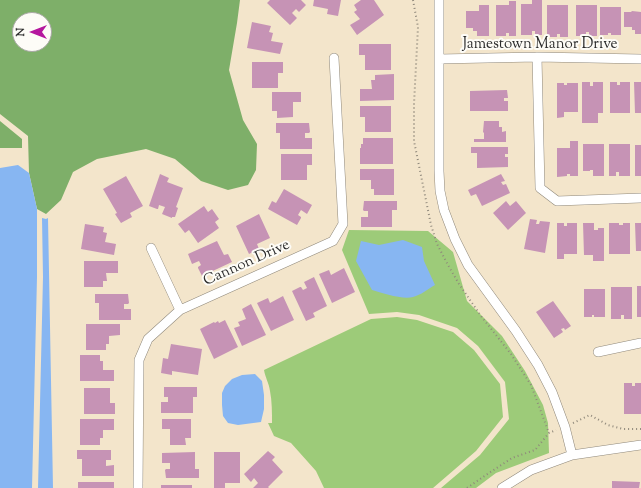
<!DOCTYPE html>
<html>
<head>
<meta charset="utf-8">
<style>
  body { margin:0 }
  #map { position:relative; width:641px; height:488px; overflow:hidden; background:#f3e5cb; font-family:"Sorts Mill Goudy",serif }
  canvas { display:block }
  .north { position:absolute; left:12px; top:12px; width:40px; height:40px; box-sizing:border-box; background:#fdfcf7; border:1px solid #a9a8a5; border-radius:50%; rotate:270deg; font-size:11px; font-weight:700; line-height:16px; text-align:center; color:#2b2b2b }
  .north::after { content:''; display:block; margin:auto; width:14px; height:18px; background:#b5179e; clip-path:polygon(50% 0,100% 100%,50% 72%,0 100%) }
</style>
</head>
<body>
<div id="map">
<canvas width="641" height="488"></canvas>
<div class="north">N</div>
</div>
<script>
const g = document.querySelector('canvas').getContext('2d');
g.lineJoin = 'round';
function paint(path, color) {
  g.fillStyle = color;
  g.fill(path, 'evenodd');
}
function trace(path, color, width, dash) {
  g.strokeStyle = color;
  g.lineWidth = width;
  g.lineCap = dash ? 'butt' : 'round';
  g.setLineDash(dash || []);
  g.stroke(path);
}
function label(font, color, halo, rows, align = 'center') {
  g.font = font + ' "Sorts Mill Goudy",serif';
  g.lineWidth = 4;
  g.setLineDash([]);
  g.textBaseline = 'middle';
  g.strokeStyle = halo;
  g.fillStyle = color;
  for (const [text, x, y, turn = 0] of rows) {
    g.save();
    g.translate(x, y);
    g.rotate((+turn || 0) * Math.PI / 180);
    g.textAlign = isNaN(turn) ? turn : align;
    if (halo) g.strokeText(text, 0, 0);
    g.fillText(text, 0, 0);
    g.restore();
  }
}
paint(new Path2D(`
  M 349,230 L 428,231 L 453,252 L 467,301 L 502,336 L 525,371 L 543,405 L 548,423 L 549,453 L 496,473 L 476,488 L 441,488 L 480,455 L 509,419 L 505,382 L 478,346 L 457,328 L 419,315 L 397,312 L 369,314 L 342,250 Z
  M 397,317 L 417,320 L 453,332 L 474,350 L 500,384 L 503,417 L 476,451 L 433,488 L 324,488 L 316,471 L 291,443 L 274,436 L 268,423 L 272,423 C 272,413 272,401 270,391 C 269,383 265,377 264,370 L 371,319 Z`), '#9dcb79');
paint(new Path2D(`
  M 0,0 L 240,0 L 237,23 L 229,70 L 243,120 L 257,144 L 256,170 L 248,185 L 228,190 L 201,181 L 175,159 L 146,149 L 97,159 L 73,172 L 61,200 L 46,214 L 37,209 L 29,173 L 28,136 L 0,114 ZM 20,20 L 44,20 L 44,44 L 20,44 Z
  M 0,121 L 22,139 L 22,148 L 0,148 Z`), '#7eaf69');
paint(new Path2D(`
  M 18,165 L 29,173 L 37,209 L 37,277 L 32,488 L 0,488 L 0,168 Z
  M 42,218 L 46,219 L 48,218 L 53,488 L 38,488 L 43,277 Z
  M 403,240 L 422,247 L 424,261 L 435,285 C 428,289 421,295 413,297 C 403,300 382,293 372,290 L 356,261 L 361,241 L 379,245 Z
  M 255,374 L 262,381 L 264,395 L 264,409 L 261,422 L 238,425 L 228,423 L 223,416 L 222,405 L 222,393 L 225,386 L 232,379 L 242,375 Z`), '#87b6f2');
paint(new Path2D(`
  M 270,0 L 301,0 L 306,5 L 299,12 L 296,9 L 292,13 L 297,18 L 290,25 L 267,3 Z
  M 314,0 L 341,0 L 338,16 L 327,14 L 328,9 L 313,6 Z
  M 361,0 L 374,0 L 384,15 L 357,35 L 350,25 L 360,19 L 354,12 L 357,10 L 354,5 Z
  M 532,0 L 542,0 L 542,35 L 535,35 L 535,31 L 532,31 L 532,35 L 521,35 L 521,4 L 532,4 Z
  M 509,1 L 516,1 L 516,36 L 509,36 L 509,33 L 506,33 L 506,36 L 496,36 L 496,5 L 509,5 Z
  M 479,5 L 489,5 L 489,36 L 477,36 L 477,31 L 473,31 L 473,28 L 466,28 L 466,11 L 479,11 Z
  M 547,5 L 568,5 L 568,37 L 560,37 L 560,34 L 557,34 L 557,37 L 547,37 Z
  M 576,5 L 597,5 L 597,36 L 589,36 L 589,32 L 586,32 L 586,36 L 576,36 Z
  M 600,7 L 621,7 L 621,35 L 611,35 L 611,33 L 608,33 L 608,35 L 600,35 Z
  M 632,11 L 641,12 L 641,34 L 635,34 L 635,30 L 632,30 L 632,27 L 624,27 L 624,12 L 631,12 Z
  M 252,22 L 271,26 L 269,32 L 273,33 L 271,41 L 283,43 L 280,54 L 247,48 Z
  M 359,44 L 391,44 L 391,70 L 365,70 L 365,55 L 359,55 Z
  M 252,62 L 283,62 L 283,73 L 278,73 L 278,88 L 252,88 Z
  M 394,74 L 394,100 L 360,101 L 360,89 L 372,89 L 371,80 L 375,80 L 375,75 Z
  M 582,82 L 590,82 L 590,86 L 593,86 L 593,82 L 603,82 L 603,113 L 598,113 L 598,123 L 582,123 Z
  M 610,82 L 617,82 L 617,85 L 620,85 L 620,82 L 630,82 L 630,113 L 610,113 Z
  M 634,82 L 641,82 L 641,113 L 635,113 Z
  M 557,83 L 564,83 L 564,85 L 567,85 L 567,83 L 578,83 L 578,112 L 564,112 L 564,117 L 557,118 Z
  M 507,90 L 508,98 L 504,98 L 504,101 L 508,101 L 508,111 L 470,111 L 470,91 Z
  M 272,92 L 301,92 L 301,102 L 293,102 L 293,117 L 277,118 L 277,111 L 272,111 Z
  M 360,106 L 391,106 L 391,132 L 365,132 L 365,117 L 360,117 Z
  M 484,121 L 499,121 L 499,127 L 502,127 L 502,132 L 506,131 L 506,142 L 474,142 L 474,139 L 484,139 L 484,133 L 483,132 Z
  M 276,123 L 309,123 L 310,132 L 309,133 L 305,133 L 305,138 L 312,138 L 312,149 L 280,149 L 280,133 L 276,133 Z
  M 363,138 L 393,138 L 393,164 L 360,164 L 360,148 L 361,148 L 361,144 L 363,144 Z
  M 570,141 L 578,141 L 578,176 L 570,176 L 570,174 L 567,174 L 567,176 L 557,177 L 557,148 L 570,148 Z
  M 583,144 L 604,144 L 604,176 L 593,176 L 593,170 L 590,170 L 590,171 L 583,171 Z
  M 609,144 L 630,144 L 630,176 L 619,176 L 619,172 L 616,172 L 616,176 L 609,176 Z
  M 635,145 L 641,145 L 641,176 L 635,176 Z
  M 471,147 L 508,147 L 508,154 L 505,154 L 505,157 L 508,157 L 508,167 L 477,168 L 477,153 L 471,153 Z
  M 281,154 L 312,154 L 312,165 L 307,165 L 307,180 L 281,180 Z
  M 360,169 L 394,169 L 394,195 L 374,195 L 374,189 L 371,189 L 371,180 L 360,180 Z
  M 160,174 L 169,178 L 167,182 L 183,188 L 176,207 L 178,208 L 175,217 L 172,217 L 172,218 L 162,214 L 165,207 L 159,205 L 158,209 L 157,209 L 149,206 Z
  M 501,174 L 505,181 L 501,182 L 503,185 L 506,184 L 510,193 L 482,206 L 476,194 L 471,196 L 468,190 Z
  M 126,176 L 143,206 L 130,213 L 132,217 L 121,223 L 115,214 L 117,213 L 103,189 Z
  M 284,189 L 312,205 L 307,214 L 301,210 L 298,215 L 301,217 L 301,218 L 297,225 L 268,209 L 272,201 L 276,203 Z
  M 364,201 L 397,201 L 397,210 L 392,210 L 392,227 L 361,227 L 361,217 L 368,217 L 368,211 L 364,211 L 363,210 Z
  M 506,201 L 510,206 L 516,201 L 526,213 L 508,230 L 493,213 Z
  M 204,206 L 208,212 L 212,209 L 219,219 L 215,222 L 219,228 L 198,243 L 189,230 L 185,233 L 178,224 Z
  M 259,214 L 270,238 L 257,244 L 259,249 L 249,254 L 236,226 Z
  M 530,219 L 537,220 L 536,224 L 539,224 L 540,221 L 550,222 L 545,253 L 524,249 Z
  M 557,223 L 564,223 L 564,226 L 567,226 L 567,223 L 577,223 L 577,254 L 564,254 L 564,259 L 557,259 Z
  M 583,223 L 594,223 L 594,230 L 598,230 L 598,228 L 604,228 L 604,261 L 593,261 L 593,255 L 584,255 Z
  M 609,223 L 619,223 L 619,225 L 623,225 L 623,223 L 630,223 L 630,254 L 609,254 Z
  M 635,223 L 641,223 L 641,251 L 636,251 Z
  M 85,224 L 104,227 L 103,232 L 107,233 L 105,242 L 116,244 L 114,255 L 81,249 Z
  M 217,241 L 224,255 L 228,254 L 232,262 L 202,276 L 198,268 L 198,267 L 201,265 L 199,261 L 192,264 L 188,254 Z
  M 84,261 L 118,261 L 118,273 L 106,273 L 107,281 L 103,281 L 103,287 L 84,287 Z
  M 344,268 L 355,292 L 332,303 L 319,274 L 329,270 L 331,275 Z
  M 314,277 L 327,306 L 313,313 L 315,317 L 306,321 L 292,291 L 300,287 L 301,287 L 303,290 L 307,288 L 304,282 Z
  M 637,286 L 641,286 L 641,317 L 637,317 Z
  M 611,287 L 632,287 L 632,319 L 624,319 L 624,315 L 621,315 L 621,319 L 611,319 Z
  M 584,289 L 605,289 L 605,317 L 594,317 L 594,315 L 592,315 L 592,317 L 584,317 Z
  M 95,294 L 128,294 L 129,303 L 128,304 L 124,304 L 124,309 L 131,309 L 131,320 L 99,320 L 99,303 L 95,303 Z
  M 283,296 L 294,320 L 271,331 L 257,303 L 268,298 L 270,303 Z
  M 553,301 L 571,326 L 565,330 L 564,328 L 561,329 L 563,332 L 554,338 L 536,312 Z
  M 251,304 L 266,335 L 242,346 L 234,328 L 240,326 L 238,322 L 246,319 L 242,309 Z
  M 225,320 L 238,347 L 214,359 L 200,329 L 214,322 L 215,323 L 218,321 L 219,323 Z
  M 86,324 L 120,324 L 120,335 L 109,336 L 109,344 L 106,344 L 106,350 L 86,350 Z
  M 171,344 L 202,349 L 198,375 L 172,371 L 172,375 L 161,373 L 163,358 L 168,359 Z
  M 80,355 L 100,355 L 100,361 L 103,361 L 103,370 L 114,370 L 114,381 L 80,381 Z
  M 624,383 L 632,383 L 632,386 L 635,386 L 635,383 L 641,383 L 641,414 L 624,414 Z
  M 164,387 L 197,387 L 197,397 L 193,397 L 193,413 L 161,413 L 161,402 L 168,402 L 168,397 L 164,397 Z
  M 84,388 L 110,388 L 110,403 L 115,403 L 115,414 L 84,414 Z
  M 80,419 L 114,419 L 114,430 L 103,430 L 103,438 L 100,438 L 100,445 L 80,445 Z
  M 162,419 L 191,419 L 191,438 L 185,438 L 186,445 L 170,445 L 170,429 L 162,429 Z
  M 77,450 L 111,450 L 111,460 L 106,460 L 106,466 L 114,465 L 114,476 L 82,476 L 82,459 L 77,459 Z
  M 268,451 L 275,457 L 272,460 L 283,472 L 268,487 L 269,488 L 253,488 L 258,483 L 254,478 L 251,482 L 250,481 L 244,474 Z
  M 195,452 L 195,469 L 199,469 L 199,478 L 166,478 L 165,470 L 166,469 L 170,469 L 170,463 L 162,463 L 162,453 Z
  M 214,452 L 240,452 L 240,483 L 225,483 L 225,488 L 214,488 Z
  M 612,481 L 640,482 L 639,488 L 612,488 Z
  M 78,482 L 114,482 L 114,488 L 78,488 Z
  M 161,485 L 192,485 L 192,488 L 161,488 Z`), '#c693b5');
const minor = new Path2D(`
  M 439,0 L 439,171 L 440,191 L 444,210 L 455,239 L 468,265 L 516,331 L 538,365 L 552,392 L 565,427 L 572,455
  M 537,57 L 540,188 L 557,201 L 641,198
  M 439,59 L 537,57 L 641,59
  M 151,248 L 180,310
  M 598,352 L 641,343
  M 138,488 L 139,360 L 148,339 L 180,310 L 333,241 L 343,224 L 334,58
  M 502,488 L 531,470 L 572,455 L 641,445`);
trace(minor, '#8f887b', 10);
trace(new Path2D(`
  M 413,0 L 418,27 L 414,104 L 414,141 L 431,225 L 437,244 L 448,265 L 459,284 L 481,316 L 511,354 L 531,385 L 549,433
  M 573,423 L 590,415 L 608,425 L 623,429 L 641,429
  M 467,488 L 489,473 L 512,458 L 535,450 L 549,433 L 556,430`), '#8f887b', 2, [1, 3]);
trace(minor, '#fff', 9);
label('15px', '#2b2b2b', '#fdfcf7', [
  ["Jamestown Manor Drive",540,45],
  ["Cannon Drive",247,264,-24]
]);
</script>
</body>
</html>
